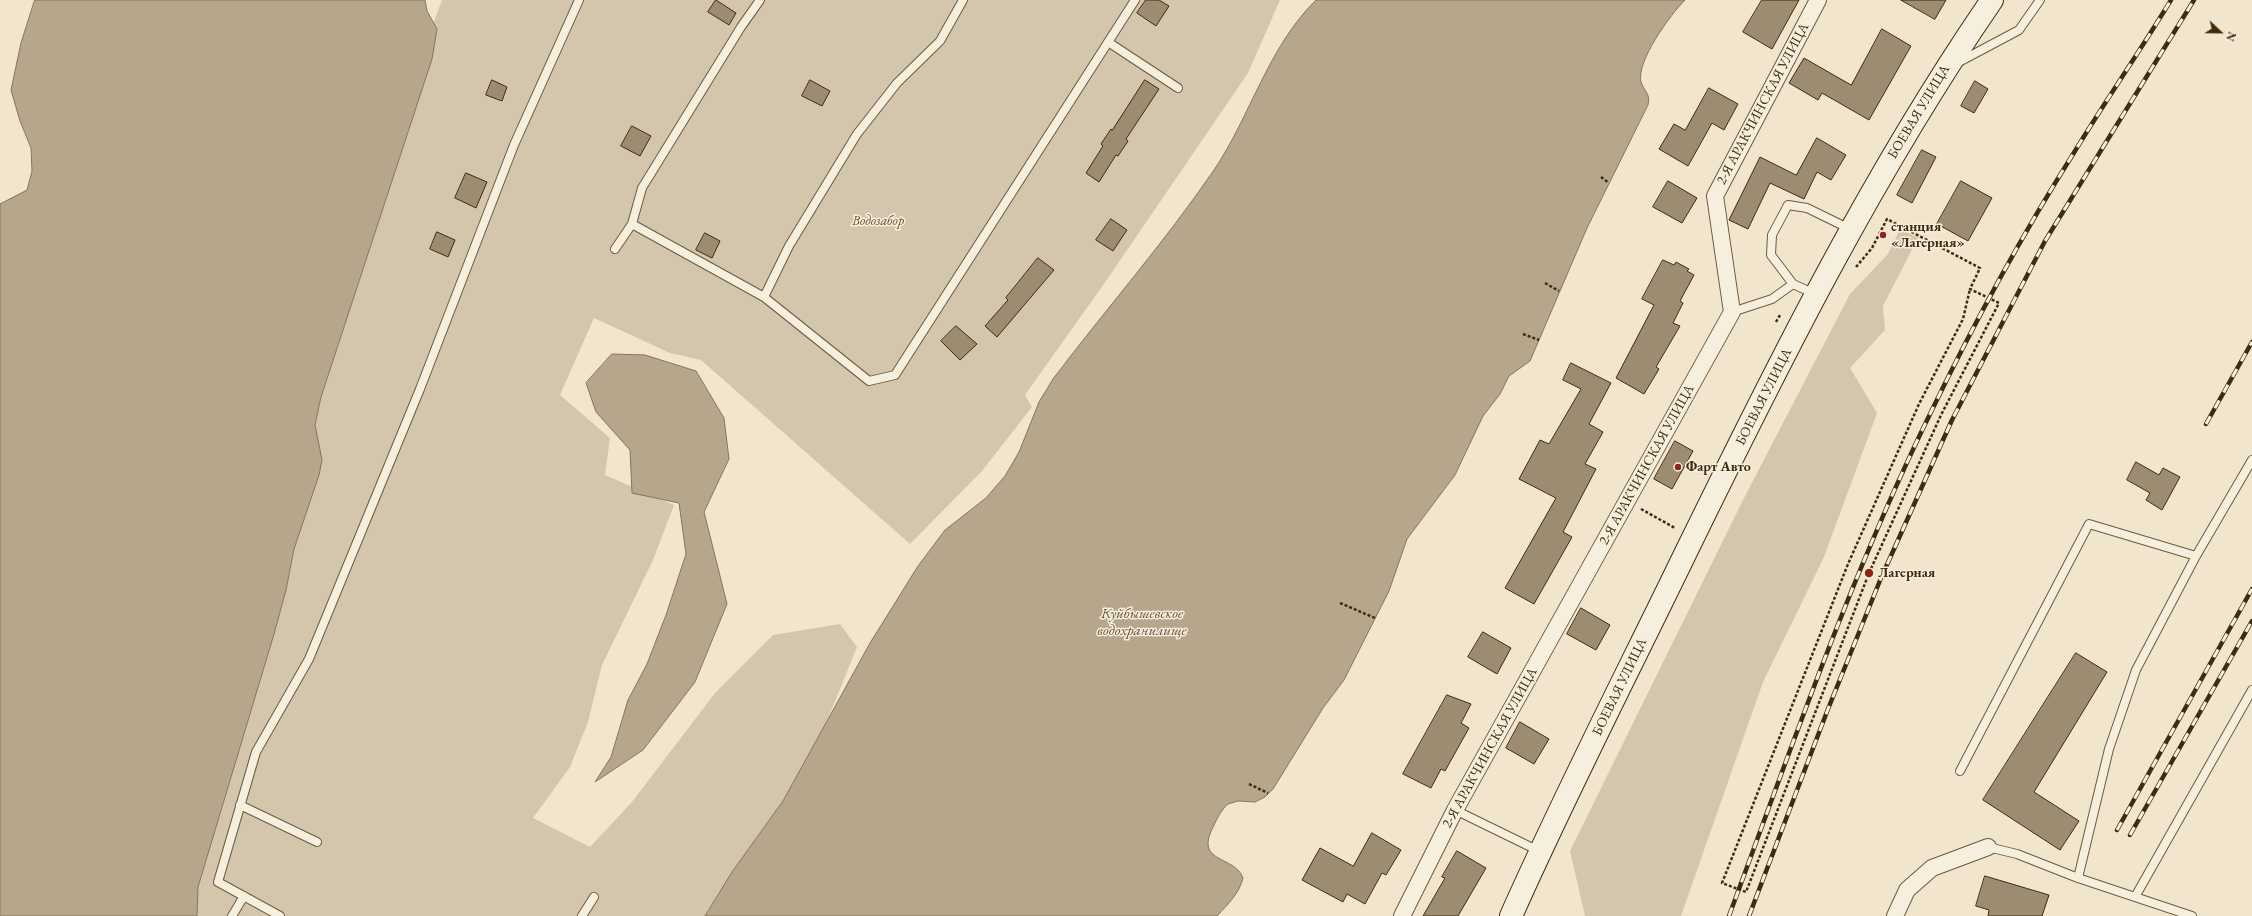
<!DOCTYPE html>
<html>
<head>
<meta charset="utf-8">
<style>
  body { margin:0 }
  #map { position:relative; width:2252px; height:916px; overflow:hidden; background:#f1e6cd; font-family:"EB Garamond",serif }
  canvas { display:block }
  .north { position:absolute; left:2200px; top:12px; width:40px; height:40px; -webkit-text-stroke:3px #f6efde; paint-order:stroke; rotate:112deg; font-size:11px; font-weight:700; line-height:16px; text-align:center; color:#402b0d }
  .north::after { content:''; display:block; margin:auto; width:14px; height:18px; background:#402b0d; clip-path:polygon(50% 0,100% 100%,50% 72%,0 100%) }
</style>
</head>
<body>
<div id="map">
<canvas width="2252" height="916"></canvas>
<div class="north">N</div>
</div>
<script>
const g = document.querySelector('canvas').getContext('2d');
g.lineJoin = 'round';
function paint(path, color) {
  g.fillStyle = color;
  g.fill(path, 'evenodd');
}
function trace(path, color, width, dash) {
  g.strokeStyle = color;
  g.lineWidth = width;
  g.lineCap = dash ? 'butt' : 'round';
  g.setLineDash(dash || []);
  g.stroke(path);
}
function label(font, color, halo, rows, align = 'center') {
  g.font = font + ' "EB Garamond",serif';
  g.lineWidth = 3;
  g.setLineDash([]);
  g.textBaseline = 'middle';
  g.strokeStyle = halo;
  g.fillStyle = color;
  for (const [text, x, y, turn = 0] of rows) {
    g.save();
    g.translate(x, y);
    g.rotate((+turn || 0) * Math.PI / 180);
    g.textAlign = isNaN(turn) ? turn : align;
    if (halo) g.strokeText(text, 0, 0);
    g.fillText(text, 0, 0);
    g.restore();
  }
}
paint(new Path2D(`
  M 442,0 L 1280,0 L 1248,73 L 1106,281 L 1025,395 L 1032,407 L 982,471 L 910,544 L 701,360 L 670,353 L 594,318 L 560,395 L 610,438 L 605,475 L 674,505 L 653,560 L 602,665 L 588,722 L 570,767 L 533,818 L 590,847 L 632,802 L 715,693 L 773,635 L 840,624 L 857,647 L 825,726 L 783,801 L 732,872 L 705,916 L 197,916 L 198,887 L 274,634 L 286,590 L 294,549 L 319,475 L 322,460 L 315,425 L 321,397 L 410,126 L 437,29 L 433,24 Z
  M 1900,229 L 1918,238 L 1883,306 L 1885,330 L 1850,368 L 1877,413 L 1824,557 L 1763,682 L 1681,916 L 1585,916 L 1570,851 L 1743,500 L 1850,294 L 1888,254 Z`), '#d3c6ac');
const water = new Path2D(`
  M 35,0 L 425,0 L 427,11 L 437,29 L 432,59 L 321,397 L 315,425 L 322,460 L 319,475 L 294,549 L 286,590 L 274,634 L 198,887 L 197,916 L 0,916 L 0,204 L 27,190 L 32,171 L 31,148 L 20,121 L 11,90 L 21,43 Z
  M 1316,0 L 1685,0 C 1671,14 1636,61 1641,82 C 1644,91 1651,94 1648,105 L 1587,228 L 1530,361 L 1509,376 L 1500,394 L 1483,416 L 1455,475 L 1407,539 L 1389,591 L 1344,680 L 1323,708 L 1273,789 L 1265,797 L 1255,802 L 1238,801 L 1228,804 C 1221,810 1217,819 1213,827 C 1194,864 1235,855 1243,878 C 1239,894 1228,904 1217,916 L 705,916 L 732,872 L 783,801 L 870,643 L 918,566 L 945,530 L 986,498 L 1005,476 L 1019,452 L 1039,402 L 1053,379 C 1106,309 1164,243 1214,170 C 1251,115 1268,47 1316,0 Z
  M 612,354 L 645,355 L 696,371 L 724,418 L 729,459 L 704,512 L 727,604 L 695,682 L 643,750 L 595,782 L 611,757 L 628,700 L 647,664 L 666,615 L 686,554 L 679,503 L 632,493 L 630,450 L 596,412 L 586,383 Z`);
paint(water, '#b5a68c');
trace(water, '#867559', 1);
const building = new Path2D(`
  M 716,0 L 736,13 L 729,25 L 708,12 Z
  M 1146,0 L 1159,0 L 1169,6 L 1156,26 L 1137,13 Z
  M 1762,0 L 1799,0 L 1772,49 L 1743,32 Z
  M 1901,0 L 1946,0 L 1935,19 Z
  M 1882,29 L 1911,46 L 1869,120 L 1822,93 L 1818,100 L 1789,83 L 1804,58 L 1851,85 Z
  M 492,80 L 507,87 L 502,101 L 486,95 Z
  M 810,80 L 830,91 L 822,106 L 802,96 Z
  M 1145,80 L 1159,89 L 1126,139 L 1128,141 L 1118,156 L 1116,155 L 1099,182 L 1086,173 L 1103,146 L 1101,144 L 1111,129 L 1112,130 Z
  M 1975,81 L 1988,89 L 1974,113 L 1961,106 Z
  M 1709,88 L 1738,104 L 1724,130 L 1712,123 L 1688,166 L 1659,149 L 1674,124 L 1685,130 Z
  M 632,126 L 651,136 L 640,156 L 621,146 Z
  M 1817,138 L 1846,155 L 1831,180 L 1817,172 L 1804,199 L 1770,183 L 1748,229 L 1729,220 L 1760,157 L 1796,175 Z
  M 1922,150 L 1936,157 L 1912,203 L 1897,195 Z
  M 466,173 L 487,182 L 476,208 L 455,198 Z
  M 1668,181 L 1697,198 L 1682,223 L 1653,207 Z
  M 1961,181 L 1992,198 L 1968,241 L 1937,224 Z
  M 1111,219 L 1127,230 L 1113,251 L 1096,240 Z
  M 437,232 L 455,240 L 448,257 L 430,249 Z
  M 705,233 L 720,241 L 712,258 L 696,250 Z
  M 1038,258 L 1054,270 L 997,337 L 985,326 L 1008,300 L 1006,298 Z
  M 1663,260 L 1674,265 L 1676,262 L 1689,269 L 1687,271 L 1694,275 L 1680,301 L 1683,303 L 1673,323 L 1680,326 L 1656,367 L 1659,369 L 1644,394 L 1616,378 L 1654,305 L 1642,299 Z
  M 956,326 L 977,344 L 960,360 L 941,341 Z
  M 1571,363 L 1611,383 L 1589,424 L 1603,432 L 1585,464 L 1596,469 L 1563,532 L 1572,537 L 1534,604 L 1505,588 L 1556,498 L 1519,479 L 1540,440 L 1549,444 L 1581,389 L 1563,380 Z
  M 1675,441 L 1693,451 L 1672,489 L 1654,479 Z
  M 2136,462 L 2159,475 L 2163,468 L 2180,477 L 2162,510 L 2146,500 L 2150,493 L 2127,480 Z
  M 1581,608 L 1610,625 L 1596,650 L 1567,634 Z
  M 1483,632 L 1511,648 L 1497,674 L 1468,657 Z
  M 2076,653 L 2107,672 L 2034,792 L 2079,821 L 2060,850 L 1983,800 Z
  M 1447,695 L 1471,704 L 1461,723 L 1469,728 L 1445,771 L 1441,769 L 1431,788 L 1403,774 Z
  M 1520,722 L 1549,739 L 1534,764 L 1506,748 Z
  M 1372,833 L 1401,850 L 1386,875 L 1382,873 L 1365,904 L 1347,894 L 1343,902 L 1302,880 L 1320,848 L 1353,866 Z
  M 1457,851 L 1486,868 L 1458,916 L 1423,916 L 1445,878 L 1442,877 Z
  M 1985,876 L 2049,895 L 2042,916 L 1988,916 L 1989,910 L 1976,906 Z`);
paint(building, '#9c8c71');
trace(building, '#402b0d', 1);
const lane = new Path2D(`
  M 1108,42 L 1178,88
  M 1957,63 L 2019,30 L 2040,0
  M 632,224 L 764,297 L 869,381 L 895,375 L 1135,0
  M 615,249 L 632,224 L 642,188 L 741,27 L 760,0
  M 1793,284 L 1771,255 L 1772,235 L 1788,205 L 1807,208 L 1850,229
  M 764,297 L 789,246 L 857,134 L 897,83 L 940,41 L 963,0
  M 1732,312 L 1772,299 L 1793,284 L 1815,294
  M 1960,771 L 2089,524 L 2196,556
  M 240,805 L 317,842
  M 1455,810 L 1539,851
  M 1988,847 L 2017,854 L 2078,878 L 2192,916
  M 2078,878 L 2109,749 L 2136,670 L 2196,556 L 2252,460
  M 2135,897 L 2252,690
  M 232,916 L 244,896
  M 280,916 L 218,882 L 256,752 L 309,659 L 420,389 L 514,145 L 579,0
  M 582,916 L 594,897`);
const street = new Path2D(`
  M 1402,916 L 1455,810 L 1732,312 L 1715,196 L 1818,0
  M 1895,916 L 1907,890 L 1932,868 L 1988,847`);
const secondary = new Path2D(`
  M 1511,916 C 1566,792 1628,672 1687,550 C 1779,362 1873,173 1992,0`);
trace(lane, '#6c5a3d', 10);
trace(street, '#6c5a3d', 18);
trace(secondary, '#402b0d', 24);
trace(new Path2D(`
  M 1601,177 L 1609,183
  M 1856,267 L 1872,248 L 1887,219 L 1980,268 L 1970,289 L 1999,303 L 1941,415 L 1869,573 L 1746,892 L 1722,883 L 1848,564 L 1919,404 L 1963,319 L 1970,289
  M 1545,283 L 1559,291
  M 1776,322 L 1780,315
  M 1523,334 L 1539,340
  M 1641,509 L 1675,528
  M 1340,603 L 1375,618
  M 1249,784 L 1268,793`), '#402b0d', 2.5, [3, 2]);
trace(lane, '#f6efde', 8);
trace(street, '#f6efde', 16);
trace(secondary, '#f6efde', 22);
const rail = new Path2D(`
  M 2206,424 L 2252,342
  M 2117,830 L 2252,589
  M 2130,835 L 2252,621
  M 1729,916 C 1792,746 1851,575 1931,412 C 1974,323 2022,235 2075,151 C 2106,100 2140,51 2171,0
  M 1749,916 L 1828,709 L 1881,578 L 1952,420 L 2045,241 L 2194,0`);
trace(rail, '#402b0d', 4.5);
trace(rail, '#f6efde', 3, [9]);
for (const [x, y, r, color] of [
  [1883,235,4,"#8f2418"],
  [1678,467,4,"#8f2418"],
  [1869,573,5,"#8f2418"]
]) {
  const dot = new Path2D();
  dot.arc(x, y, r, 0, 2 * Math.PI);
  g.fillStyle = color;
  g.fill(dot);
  trace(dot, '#f6efde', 1.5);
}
label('14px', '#402b0d', '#f6efde', [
  ["2-Я АРАКЧИНСКАЯ УЛИЦА",1763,104,-62],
  ["БОЕВАЯ УЛИЦА",1919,112,-59],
  ["БОЕВАЯ УЛИЦА",1764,397,-63],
  ["2-Я АРАКЧИНСКАЯ УЛИЦА",1647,465,-61],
  ["БОЕВАЯ УЛИЦА",1620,687,-64],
  ["2-Я АРАКЧИНСКАЯ УЛИЦА",1490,748,-61]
]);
label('italic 14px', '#655235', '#f6efde', [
  ["Водозабор",878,221]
]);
label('bold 14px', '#402b0d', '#f6efde', [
  ["станция",1891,227],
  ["«Лагерная»",1891,243],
  ["Фарт Авто",1686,467],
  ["Лагерная",1878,573]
], 'left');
label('italic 15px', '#635033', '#f6efde', [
  ["Куйбышевское",1142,614],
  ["водохранилище",1142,631]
]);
</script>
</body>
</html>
